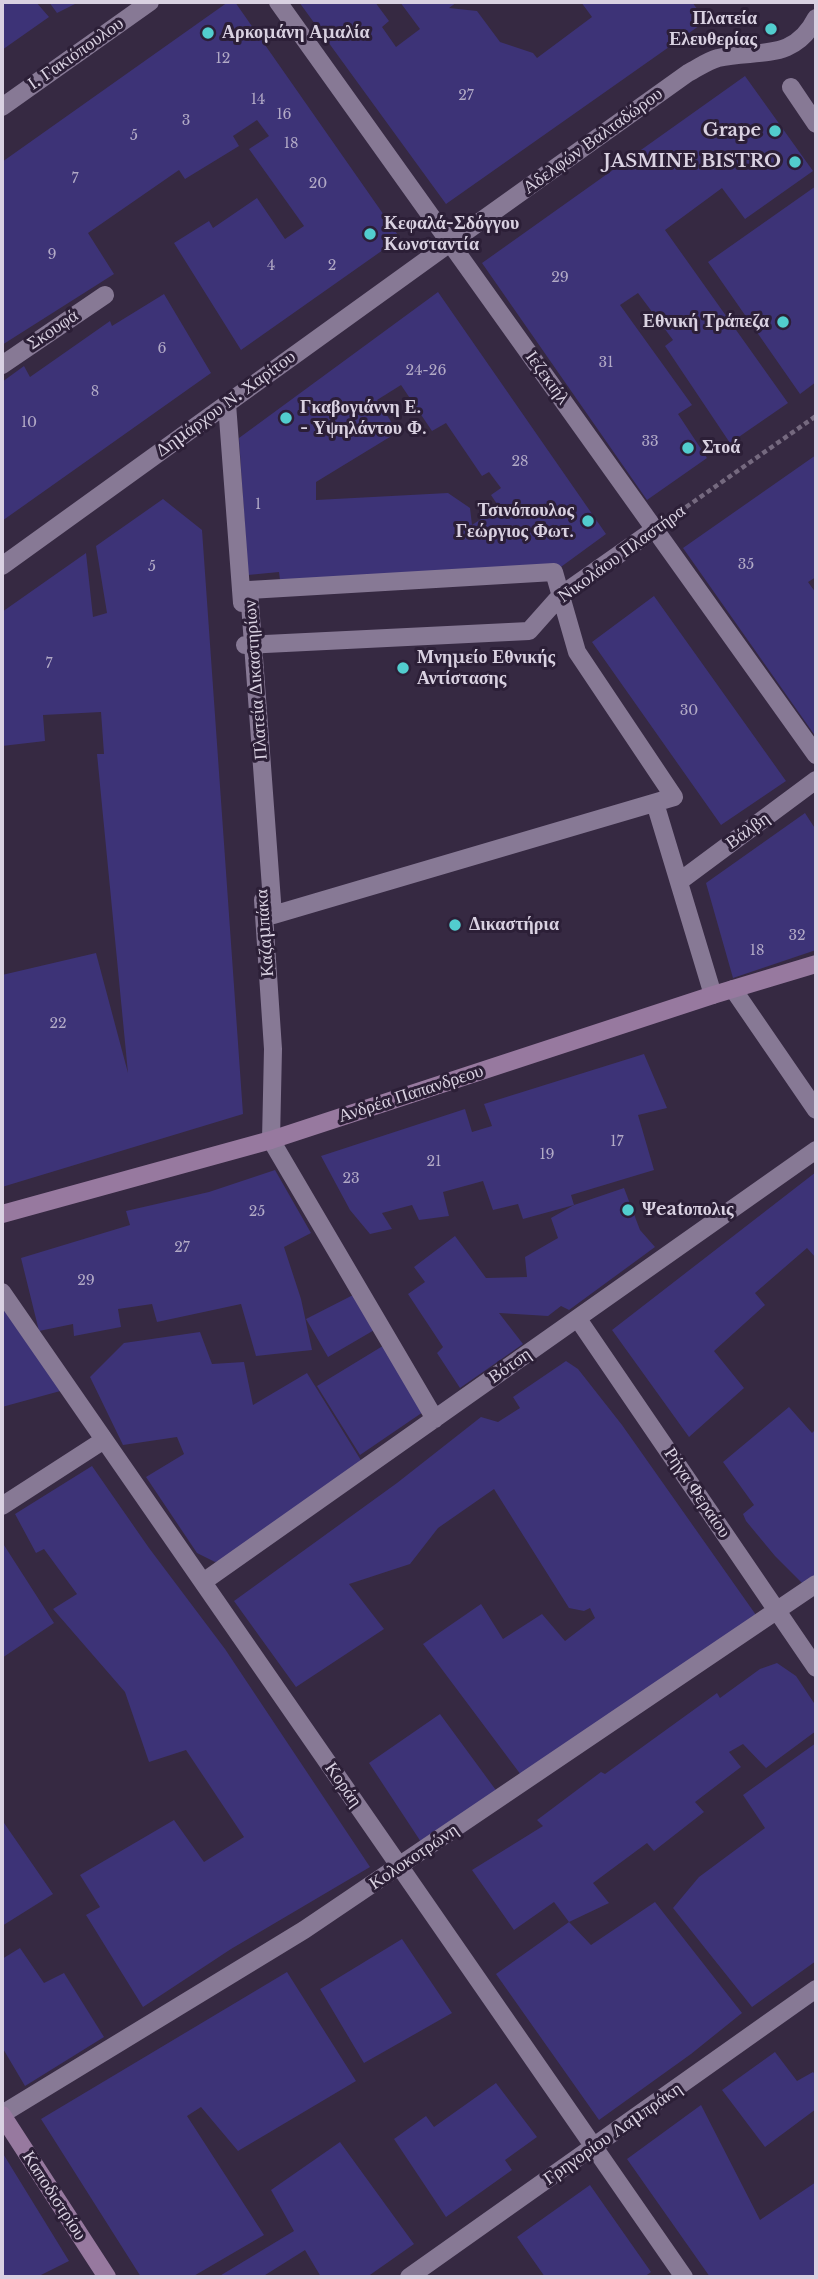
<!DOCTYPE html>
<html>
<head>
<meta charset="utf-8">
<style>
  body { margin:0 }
  #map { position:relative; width:818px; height:2279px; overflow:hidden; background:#362942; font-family:"Libre Baskerville",serif }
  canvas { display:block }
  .frame { position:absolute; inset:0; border:4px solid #d9d1e1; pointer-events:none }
</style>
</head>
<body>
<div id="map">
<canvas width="818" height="2279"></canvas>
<div class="frame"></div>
</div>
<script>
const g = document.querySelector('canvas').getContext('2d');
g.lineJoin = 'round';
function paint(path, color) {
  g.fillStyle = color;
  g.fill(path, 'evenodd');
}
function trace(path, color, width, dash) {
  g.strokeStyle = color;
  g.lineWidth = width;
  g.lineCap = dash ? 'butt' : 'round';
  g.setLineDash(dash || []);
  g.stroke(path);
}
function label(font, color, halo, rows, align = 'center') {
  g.font = font + ' "Libre Baskerville",serif';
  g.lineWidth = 6;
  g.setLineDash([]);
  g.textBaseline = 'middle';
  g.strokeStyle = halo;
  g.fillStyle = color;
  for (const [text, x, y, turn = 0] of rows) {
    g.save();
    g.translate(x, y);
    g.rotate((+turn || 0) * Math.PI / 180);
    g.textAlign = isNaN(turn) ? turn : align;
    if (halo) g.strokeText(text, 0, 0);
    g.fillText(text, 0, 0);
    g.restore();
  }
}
paint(new Path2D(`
  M 2,2 L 36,2 L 49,17 L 2,50 Z
  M 49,2 L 79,2 L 57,13 Z
  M 228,2 L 235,2 L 400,238 L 241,350 L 174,243 L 209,221 L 213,228 L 257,198 L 285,239 L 304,226 L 249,149 L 269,136 L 257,120 L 233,136 L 239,146 L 185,179 L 179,170 L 88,233 L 114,274 L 2,345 L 2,162 Z
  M 299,2 L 375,2 L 389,21 L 382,27 L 396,47 L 420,29 L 400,2 L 457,2 L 449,8 L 477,11 L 500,42 L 533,53 L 537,58 L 592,17 L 581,2 L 692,2 L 706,21 L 446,204 Z
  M 745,76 L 813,171 L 745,219 L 722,188 L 665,230 L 788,403 L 730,443 L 665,346 L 673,340 L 638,293 L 620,305 L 692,405 L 678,414 L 707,458 L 647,500 L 482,263 Z
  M 816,186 L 816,382 L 800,394 L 708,262 Z
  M 438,292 L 606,534 L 554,572 L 281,588 L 279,572 L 248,575 L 239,438 ZM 401,385 L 432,431 L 446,423 L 482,476 L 489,472 L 501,488 L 491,495 L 499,507 L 472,525 L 470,508 L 448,493 L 316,500 L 316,482 L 398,432 L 377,400 Z
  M 164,294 L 211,373 L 2,521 L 2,382 L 24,366 L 30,377 L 110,321 L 112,326 Z
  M 816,455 L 816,577 L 808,582 L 816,593 L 816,737 L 683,548 Z
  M 163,499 L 202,530 L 243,1114 L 2,1187 L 2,975 L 96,953 L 128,1073 L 97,754 L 104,754 L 101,712 L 43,715 L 45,741 L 2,746 L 2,612 L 86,553 L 93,617 L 107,613 L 96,546 Z
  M 654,596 L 786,781 L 721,825 L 592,642 Z
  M 805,813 L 816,830 L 816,950 L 733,978 L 706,883 Z
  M 644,1054 L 667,1108 L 638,1115 L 654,1170 L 571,1195 L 574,1205 L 523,1219 L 518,1204 L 493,1210 L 483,1181 L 443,1192 L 449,1216 L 419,1220 L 412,1205 L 382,1213 L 392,1229 L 370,1234 L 350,1210 L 321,1156 L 465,1109 L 472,1132 L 492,1126 L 484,1104 Z
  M 275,1170 L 311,1233 L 284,1247 L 301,1299 L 312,1350 L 256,1356 L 241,1304 L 157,1322 L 152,1304 L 118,1309 L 121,1327 L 74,1336 L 73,1324 L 39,1331 L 21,1258 L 130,1225 L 126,1211 L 209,1192 Z
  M 816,1172 L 816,1258 L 807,1248 L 755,1293 L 765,1305 L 714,1351 L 744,1388 L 689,1437 L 612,1330 Z
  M 624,1188 L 640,1230 L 655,1247 L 569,1310 L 561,1306 L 548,1316 L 499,1313 L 523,1344 L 460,1388 L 437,1353 L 443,1347 L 408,1294 L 425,1282 L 414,1267 L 455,1236 L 486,1278 L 527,1277 L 525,1257 L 558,1238 L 551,1218 L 574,1205 Z
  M 355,1294 L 376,1329 L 328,1357 L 306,1319 Z
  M 2,1304 L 64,1390 L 2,1407 Z
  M 200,1332 L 212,1364 L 244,1362 L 253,1405 L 307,1373 L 362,1462 L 233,1558 L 215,1562 L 197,1553 L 146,1477 L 184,1454 L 177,1437 L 123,1445 L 90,1377 L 124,1343 Z
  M 386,1344 L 426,1410 L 360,1455 L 317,1386 Z
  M 566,1361 L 578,1369 L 622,1425 L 756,1615 L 521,1775 L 423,1644 L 481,1604 L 503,1639 L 542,1614 L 565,1641 L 595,1618 L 590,1608 L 584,1611 L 569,1608 L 494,1489 L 438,1528 L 410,1564 L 349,1584 L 384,1629 L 296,1687 L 234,1601 L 397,1483 L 481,1417 L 498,1422 L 520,1408 L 513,1397 Z
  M 789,1407 L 812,1433 L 816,1429 L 816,1583 L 808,1589 L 775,1556 L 746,1521 L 743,1514 L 754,1505 L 723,1462 Z
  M 92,1466 L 149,1548 L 225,1649 L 370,1867 L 231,1949 L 143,2007 L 86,1915 L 100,1907 L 80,1875 L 174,1820 L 204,1862 L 244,1837 L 186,1750 L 149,1762 L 125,1692 L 53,1609 L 77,1594 L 44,1549 L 36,1553 L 15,1514 Z
  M 2,1542 L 54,1623 L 2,1658 Z
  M 777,1663 L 796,1676 L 816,1706 L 816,1731 L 766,1768 L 743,1744 L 729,1752 L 741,1767 L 695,1802 L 704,1812 L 654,1851 L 647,1843 L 593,1883 L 609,1903 L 569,1922 L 554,1902 L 514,1930 L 472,1870 L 543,1826 L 537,1820 L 601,1772 L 605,1774 L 717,1693 L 720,1698 L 760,1669 Z
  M 440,1714 L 498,1793 L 421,1842 L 369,1763 Z
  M 816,1743 L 816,1961 L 752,2007 L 673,1908 L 699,1877 L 765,1828 L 743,1795 Z
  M 2,1820 L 53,1894 L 2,1926 Z
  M 655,1902 L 742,2013 L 691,2054 L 599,2120 L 496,1974 L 569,1922 L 591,1945 Z
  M 402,1939 L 452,2013 L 364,2063 L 320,1989 Z
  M 20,1948 L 44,1983 L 64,1973 L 104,2037 L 25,2086 L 2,2047 L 2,1959 Z
  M 287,1972 L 356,2081 L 238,2151 L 201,2107 L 187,2116 L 264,2235 L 192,2277 L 141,2277 L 41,2119 Z
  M 775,2052 L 797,2081 L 813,2072 L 816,2076 L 816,2109 L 765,2147 L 722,2090 Z
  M 496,2083 L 537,2137 L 505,2160 L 512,2170 L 446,2217 L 394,2139 L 426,2116 L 434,2127 Z
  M 701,2105 L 760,2220 L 816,2182 L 816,2277 L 710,2277 L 627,2159 Z
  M 340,2142 L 414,2244 L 367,2277 L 321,2277 L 305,2250 L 262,2277 L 218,2277 L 294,2231 L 271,2190 Z
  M 2,2152 L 69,2261 L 37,2277 L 2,2277 Z
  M 590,2185 L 651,2272 L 644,2277 L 545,2277 L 517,2237 Z`), '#3d3377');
trace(new Path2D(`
  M 679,512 L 816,416`), '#75697f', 4.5, [5, 3.5]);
trace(new Path2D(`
  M 791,87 L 816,124
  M 450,243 L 688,73 C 698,68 707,61 718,58 C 758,49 794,62 816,18
  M 2,365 L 105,295
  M 227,404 L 242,603
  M 554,572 L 577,652 L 674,797 L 273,915 L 249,590 Z
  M 245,645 L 529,631 L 561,595 L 655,529
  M 655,803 L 713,995
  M 680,881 L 816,780
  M 263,900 L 273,1049 L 271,1140
  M 733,989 L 816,1110`), '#877995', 18);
trace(new Path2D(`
  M 278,2 L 816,755
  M 2,107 L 150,2
  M 2,566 L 450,243
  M 271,1140 L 435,1419
  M 2,1292 L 684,2277
  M 578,1319 L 816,1668
  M 2,1506 L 104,1440
  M 203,1582 L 816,1150
  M 2,2114 L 304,1930 L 816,1584
  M 409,2277 L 816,1989`), '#877995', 18);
trace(new Path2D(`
  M 2,1214 L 271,1140 L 713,995 L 816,964
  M 2,2115 L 107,2277`), '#97799f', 18);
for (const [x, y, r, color] of [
  [771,29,7,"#52cdce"],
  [208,33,7,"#52cdce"],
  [775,131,7,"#52cdce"],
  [795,162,7,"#52cdce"],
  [370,234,7,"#52cdce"],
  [783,322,7,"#52cdce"],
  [286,418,7,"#52cdce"],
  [688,448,7,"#52cdce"],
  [588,521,7,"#52cdce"],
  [403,668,7,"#52cdce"],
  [455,925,7,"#52cdce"],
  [628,1210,7,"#52cdce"]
]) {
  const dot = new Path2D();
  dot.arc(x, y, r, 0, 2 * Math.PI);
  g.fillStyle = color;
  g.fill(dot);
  trace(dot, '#2c1f37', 2.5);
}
label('14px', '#b2aac6', null, [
  ["12",223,59],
  ["27",466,96],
  ["14",258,100],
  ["16",284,115],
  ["3",186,121],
  ["5",134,136],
  ["18",291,144],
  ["7",75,179],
  ["20",318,184],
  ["9",52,255],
  ["4",271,266],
  ["2",332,266],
  ["29",560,278],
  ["6",162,349],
  ["31",606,363],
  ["24-26",426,371],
  ["8",95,392],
  ["10",29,423],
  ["33",650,442],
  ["28",520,462],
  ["1",258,505],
  ["35",746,565],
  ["5",152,567],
  ["7",49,664],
  ["30",689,711],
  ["32",797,936],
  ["18",757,951],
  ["22",58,1024],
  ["17",617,1142],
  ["19",547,1155],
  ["21",434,1162],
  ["23",351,1179],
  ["25",257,1212],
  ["27",182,1248],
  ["29",86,1281]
]);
label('bold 18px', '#d9d1e1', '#2c1f37', [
  ["Πλατεία",757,19,"right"],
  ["Ελευθερίας",757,40,"right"],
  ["Αρκομάνη Αμαλία",222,33],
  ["Grape",761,131,"right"],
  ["JASMINE BISTRO",781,162,"right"],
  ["Κεφαλά-Σδόγγου",384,224],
  ["Κωνσταντία",384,245],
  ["Εθνική Τράπεζα",769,322,"right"],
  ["Γκαβογιάννη Ε.",300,408],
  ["- Υψηλάντου Φ.",300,429],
  ["Στοά",702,448],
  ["Τσινόπουλος",574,511,"right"],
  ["Γεώργιος Φωτ.",574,532,"right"],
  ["Μνημείο Εθνικής",417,658],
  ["Αντίστασης",417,679],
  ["Δικαστήρια",469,925],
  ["Ψeatοπολις",642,1210]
], 'left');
label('18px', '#d9d1e1', '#2c1f37', [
  ["Ι. Γακιόπουλου",76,54,-35],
  ["Αδελφών Βαλταδώρου",593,141,-36],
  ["Σκουφά",53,330,-34],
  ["Ιεζεκιήλ",547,378,54],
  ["Δημάρχου Ν. Χαρίτου",226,404,-36],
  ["Νικολάου Πλαστήρα",622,554,-36],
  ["Πλατεία Δικαστηρίων",256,680,-94],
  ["Βάλβη",748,831,-36],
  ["Καζαμπάκα",265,933,-94],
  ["Ανδρέα Παπανδρεου",411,1094,-18],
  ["Βότση",510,1366,-35],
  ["Ρήγα Φεραίου",697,1493,56],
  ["Κοράη",343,1785,55],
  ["Κολοκοτρώνη",414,1857,-34],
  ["Γρηγορίου Λαμπράκη",613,2134,-35],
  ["Καποδιστρίου",54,2196,57]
]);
</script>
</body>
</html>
